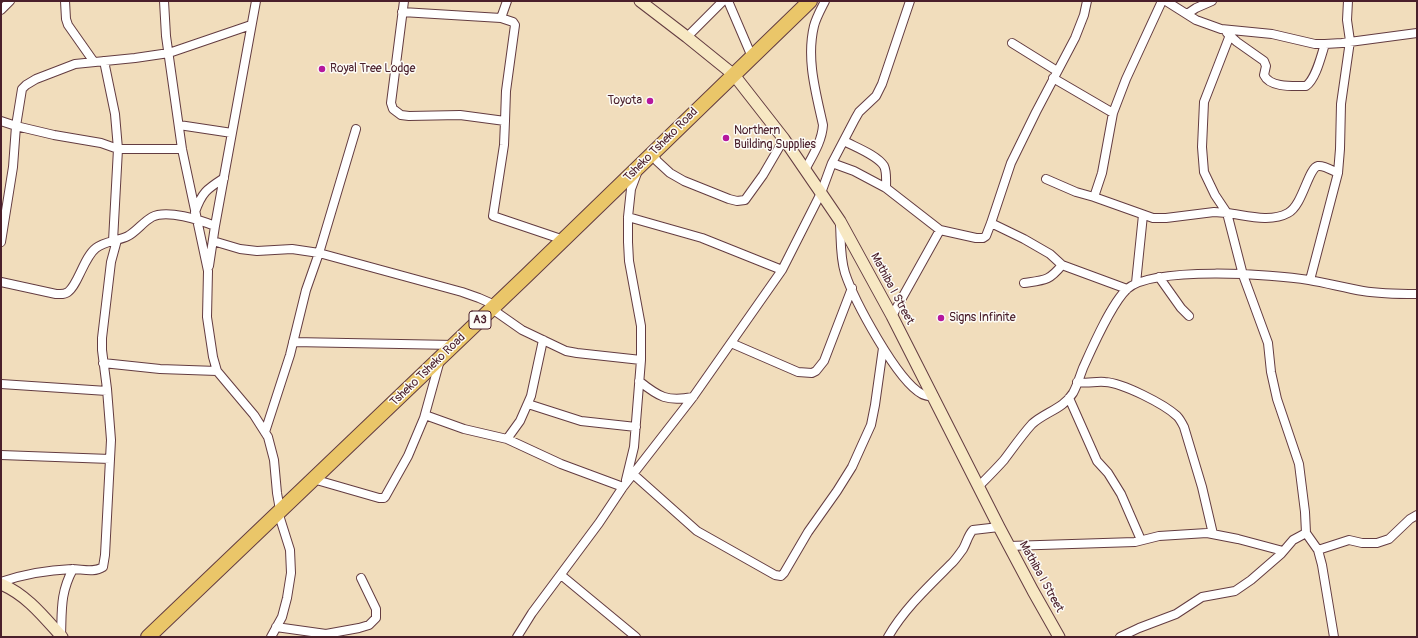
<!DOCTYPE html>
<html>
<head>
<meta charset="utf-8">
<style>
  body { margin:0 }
  #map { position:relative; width:1418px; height:638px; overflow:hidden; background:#f1ddbc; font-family:Pangolin,sans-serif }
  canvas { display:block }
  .frame { position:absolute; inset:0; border:2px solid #4a1f2b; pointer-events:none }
</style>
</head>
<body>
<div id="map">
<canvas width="1418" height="638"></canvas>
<div class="frame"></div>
</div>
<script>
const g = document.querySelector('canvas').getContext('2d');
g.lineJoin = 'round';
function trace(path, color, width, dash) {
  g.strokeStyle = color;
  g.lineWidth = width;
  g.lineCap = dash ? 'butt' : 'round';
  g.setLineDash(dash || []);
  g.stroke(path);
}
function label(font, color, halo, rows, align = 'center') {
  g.font = font + ' Pangolin,sans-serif';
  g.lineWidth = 3;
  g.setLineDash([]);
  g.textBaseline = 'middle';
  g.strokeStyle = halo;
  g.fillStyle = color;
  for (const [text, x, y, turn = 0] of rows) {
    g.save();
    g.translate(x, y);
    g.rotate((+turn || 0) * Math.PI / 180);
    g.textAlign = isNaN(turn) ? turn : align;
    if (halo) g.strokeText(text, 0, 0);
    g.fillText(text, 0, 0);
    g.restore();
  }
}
const street = new Path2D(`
  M 65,1 L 66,19 L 68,25 L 94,62
  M 164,1 L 166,36 L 182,149 L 208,271 L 207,317 L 213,357 L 217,371 L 254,415 L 268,437 L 274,460 L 277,493 L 280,510
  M 404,1 L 391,103 L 393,109 L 401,115 L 409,116 L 460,115 L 505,121 L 504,145 L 493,216 L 564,240
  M 728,1 L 752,57
  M 1166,1 L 1196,20 L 1221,29 L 1272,34 L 1315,44 L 1325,44 L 1342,43 L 1417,33
  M 1,10 L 10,1
  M 402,12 L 501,18 L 513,22 L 515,25 L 506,91 L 505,121
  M 1187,14 L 1196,8 L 1212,1
  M 501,18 L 507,1
  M 1227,33 L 1237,42 L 1264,61 L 1266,66 L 1264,75 C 1270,88 1294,86 1306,86 C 1316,79 1321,56 1325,44
  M 1230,35 L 1204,102 L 1202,147 L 1204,172 L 1215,195 L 1227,213 C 1245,215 1270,223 1288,213 C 1303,205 1308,168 1318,166 C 1324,165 1333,171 1338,173
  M 687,37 L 723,1
  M 1012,43 L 1057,71
  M 104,61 L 115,114 L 118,149 L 113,241
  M 1053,78 L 1113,113
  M 1,121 L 16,126 L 13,167 L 1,242
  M 179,125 L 232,133
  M 844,141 C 855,147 877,155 884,166 C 887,172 886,181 886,188
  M 182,149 L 118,149 L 101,143 L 54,135 L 16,126 L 22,89 L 26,85 L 36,79 L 75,64 L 135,58 L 169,53 L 251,25
  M 653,154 L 657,161 L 670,173 L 684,181 L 729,199 L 737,201 L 745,200 L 763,175 L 784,139
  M 832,163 L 854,171 L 886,188 L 940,230 L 976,238 L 983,238 L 986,236 L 991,223 L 1011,163 L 1036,112 L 1075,38 L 1084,15 L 1087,1
  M 806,168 C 813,155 822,141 823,125 C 816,93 806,59 814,26 C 816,18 821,9 825,1
  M 1046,179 L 1076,192 L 1094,197 L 1153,218 L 1166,218 L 1214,212 L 1227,213 L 1243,275 L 1268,343 L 1271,372 L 1277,399 L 1299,464 L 1305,512 L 1306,533 L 1318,550 L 1322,565 L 1334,637
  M 1094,197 L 1102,173 L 1113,113 L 1126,79 L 1162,1
  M 195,212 C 202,192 207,189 224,178
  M 628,217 L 702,238 L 782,270
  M 991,223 L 1024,239 L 1050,254 L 1062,265 L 1127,289
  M 840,224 C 841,240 840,257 845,273 C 854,300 897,381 922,394 C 925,396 930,396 934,397
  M 213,241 L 240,249 L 257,251 L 292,249 L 319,253 L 462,292 L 479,298 L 495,305
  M 209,266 L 215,226 L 256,1
  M 1159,277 L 1181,308 L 1189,316
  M 1310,280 L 1338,173 L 1340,149 L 1341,104 L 1350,41 L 1347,20 L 1348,1
  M 1,282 L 56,294 C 60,294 64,295 68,292 C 78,285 84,257 96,248 C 105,241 118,241 128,236 C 137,231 143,222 152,217 C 167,209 200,220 215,226
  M 1024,283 C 1045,280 1049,281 1062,265
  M 1136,283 L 1143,215
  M 492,309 L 522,330 L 566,351 L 577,353 L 641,360
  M 892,316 L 940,230
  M 293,342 L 454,345
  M 731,343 L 798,372 L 812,373 L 816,371 L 824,361 L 852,288
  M 103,363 L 160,369 L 217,371
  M 639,381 C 659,397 667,402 693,397
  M 1077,382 C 1088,384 1095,381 1105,382 C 1123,383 1164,404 1177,416 C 1180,419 1182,423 1184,427 L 1202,487 L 1213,534
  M 1,384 L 107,391
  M 1069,398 L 1097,461 L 1108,473 L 1121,494 L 1141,540
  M 528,404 L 581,421 L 636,427
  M 425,415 L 464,429 L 507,439 L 520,421 L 531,396 L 543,340
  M 265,432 L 290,355 L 306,290 L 319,253 L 356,129
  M 507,439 L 561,464 L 623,487
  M 1,455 L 110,459
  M 633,474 L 697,531 L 775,575 L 781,576 L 784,573 L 808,532 L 837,491 L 852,467 L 861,447 L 871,425 L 875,405 L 883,348
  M 313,479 L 379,498 L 384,498 L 385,497 L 408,456 L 424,418 L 440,360
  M 626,480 L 634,447 L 641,360 L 641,326 L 629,261 L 628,242 L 628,217 L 631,189 L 637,173
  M 979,486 C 987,478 996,469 1004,460 C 1013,448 1022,435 1032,424 C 1045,412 1063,409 1073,393 C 1077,386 1080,376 1083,368 C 1092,348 1111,304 1127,289 C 1153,266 1274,274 1309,280 C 1327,283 1345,288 1363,291 C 1381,294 1399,294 1417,294
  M 1009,546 L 1135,542 L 1159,536 L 1207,533 L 1238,539 L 1283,551
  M 1318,550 L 1349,540 L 1362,543 L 1377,543 L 1389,539 L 1410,519 L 1417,515
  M 561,575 L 636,637
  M 1,582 C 24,574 48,570 72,569 C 82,569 94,573 103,567 L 105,555 L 111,440 L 107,389 L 102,350 L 102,338 L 111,262 L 117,240
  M 276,627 L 326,634 L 359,628 L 369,625 L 376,618 L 376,609 L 361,578
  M 61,636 C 62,610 60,593 73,569
  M 271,637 L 282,617 L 287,598 L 291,573 L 290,550 L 278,512
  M 517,637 L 532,613 L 599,523 L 623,487 L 693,397 L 782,270 L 821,193 L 832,163 L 855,119 L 859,112 L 876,96 L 882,84 L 910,1
  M 888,637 C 904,609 929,586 952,563 C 956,559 960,553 963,549 C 967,542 968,535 973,530 L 999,527
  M 1120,637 L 1139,628 L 1176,614 L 1202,597 L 1235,591 L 1251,580 L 1281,554 L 1293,540 L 1306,533`);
const secondary = new Path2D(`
  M 640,1 L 687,37 L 734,75 L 784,139 L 821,193 L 840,221 L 892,316 L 999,527 L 1033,591 L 1059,637
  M 1,584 C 27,595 44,617 62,637`);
const highway = new Path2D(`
  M 148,637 L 526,276 L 810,1`);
trace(street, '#633c41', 10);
trace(secondary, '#633c41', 13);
trace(highway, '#633c41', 16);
trace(street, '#fff', 8);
trace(secondary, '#f7e8c3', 11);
trace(highway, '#eac669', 14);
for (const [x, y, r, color] of [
  [322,69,4,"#b5179e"],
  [650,101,4,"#b5179e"],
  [726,138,4,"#b5179e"],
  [941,318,4,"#b5179e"]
]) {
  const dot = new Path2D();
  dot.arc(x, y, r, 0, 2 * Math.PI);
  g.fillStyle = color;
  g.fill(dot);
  trace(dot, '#fdfcf7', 1.5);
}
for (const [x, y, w] of [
  [480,320,22]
]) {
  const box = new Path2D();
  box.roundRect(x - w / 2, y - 9, w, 18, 3);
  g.fillStyle = '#fdfcf7';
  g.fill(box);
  trace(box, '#4a1f2b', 1);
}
label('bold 11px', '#4a1f2b', null, [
  ["A3",480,320]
]);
label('12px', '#4a1f2b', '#fdfcf7', [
  ["Royal Tree Lodge",330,69],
  ["Toyota",642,101,"right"],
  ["Northern",734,131],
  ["Building Supplies",734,145],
  ["Signs Infinite",949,318]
], 'left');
label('12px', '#4a1f2b', '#fdfcf7', [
  ["Tsheko Tsheko Road",661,145,-45],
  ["Mathiba I Street",892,289,62],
  ["Tsheko Tsheko Road",428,370,-44],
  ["Mathiba I Street",1041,577,61]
]);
</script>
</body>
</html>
